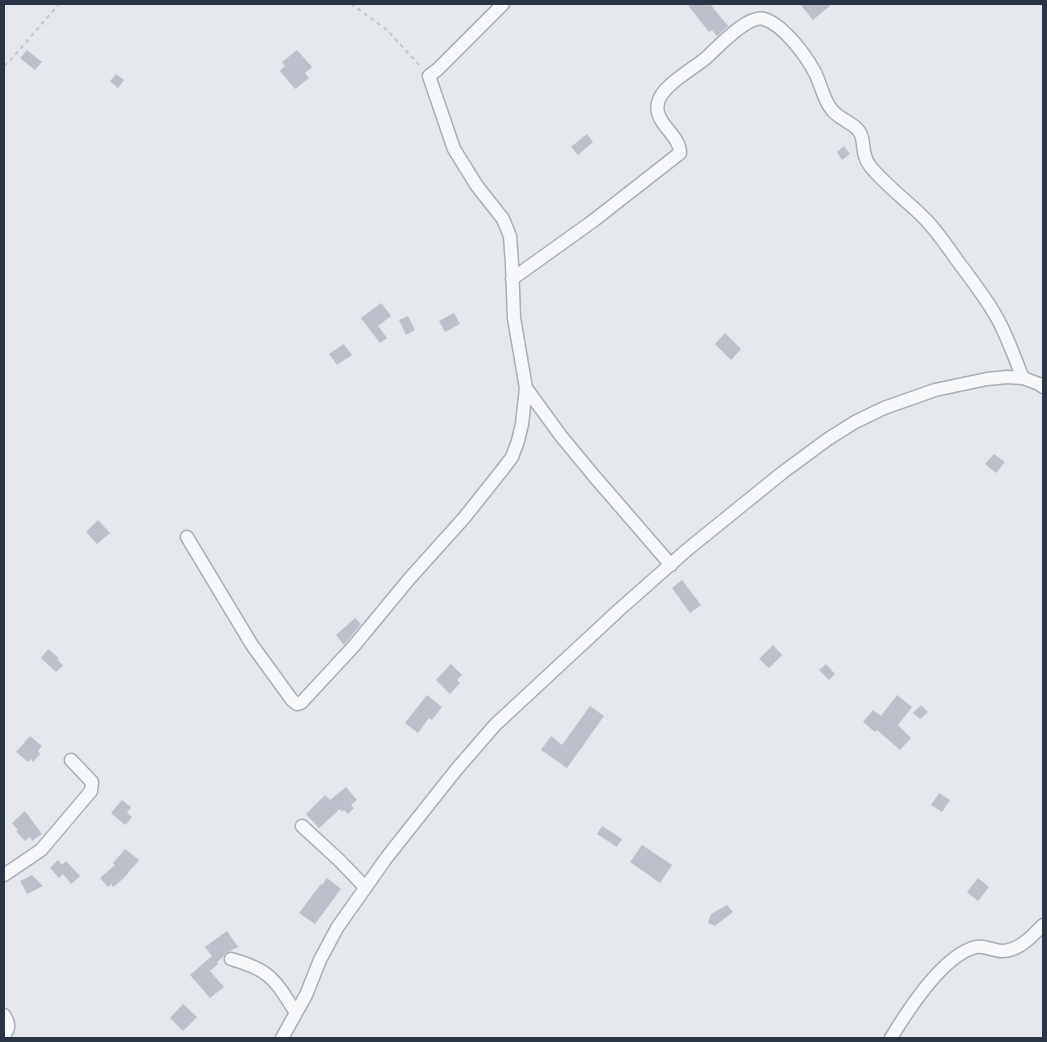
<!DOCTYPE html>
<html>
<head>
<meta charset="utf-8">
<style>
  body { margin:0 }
  #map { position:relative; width:1047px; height:1042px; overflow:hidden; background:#e4e7ec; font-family:Helvetica,sans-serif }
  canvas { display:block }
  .frame { position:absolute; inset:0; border:5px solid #2b3445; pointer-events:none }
</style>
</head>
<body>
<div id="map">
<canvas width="1047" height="1042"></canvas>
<div class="frame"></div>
</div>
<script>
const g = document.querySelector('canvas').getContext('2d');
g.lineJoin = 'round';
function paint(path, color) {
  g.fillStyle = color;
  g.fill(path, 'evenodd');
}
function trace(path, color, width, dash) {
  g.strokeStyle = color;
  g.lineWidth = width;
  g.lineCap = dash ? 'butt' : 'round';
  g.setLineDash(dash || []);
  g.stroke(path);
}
paint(new Path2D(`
  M 687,4 L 710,4 L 728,26 L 717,36 L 712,30 L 709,32 Z
  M 800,4 L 832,4 L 813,20 Z
  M 27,50 L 42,62 L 35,70 L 20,58 Z
  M 297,50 L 312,67 L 305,73 L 309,78 L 295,89 L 280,71 L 285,66 L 282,62 Z
  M 116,74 L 124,80 L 118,88 L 110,81 Z
  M 587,134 L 593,142 L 578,155 L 571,147 Z
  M 844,146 L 850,154 L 842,160 L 837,152 Z
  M 381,303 L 391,316 L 378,326 L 387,338 L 380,343 L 361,318 Z
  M 454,313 L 460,324 L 445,332 L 439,321 Z
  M 408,316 L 415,330 L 406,335 L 399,320 Z
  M 725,333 L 741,349 L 731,360 L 715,344 Z
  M 344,344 L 352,355 L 337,365 L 329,354 Z
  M 994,454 L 1005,462 L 996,473 L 985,464 Z
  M 98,520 L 110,533 L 97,544 L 86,532 Z
  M 682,580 L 701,605 L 690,613 L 672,588 Z
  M 355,618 L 361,624 L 344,645 L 336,635 Z
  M 773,645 L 782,655 L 769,668 L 759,659 Z
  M 48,649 L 59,658 L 57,659 L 63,666 L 56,672 L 41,658 Z
  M 451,664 L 462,675 L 457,680 L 460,683 L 450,694 L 436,680 Z
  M 826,664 L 835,674 L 829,680 L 819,670 Z
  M 427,695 L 442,707 L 432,720 L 429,718 L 418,733 L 405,723 Z
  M 897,695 L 912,707 L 898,725 L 911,738 L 900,750 L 877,730 L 875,732 L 863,722 L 873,710 L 881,716 Z
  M 921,705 L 928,712 L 920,719 L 913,713 Z
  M 590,706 L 604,716 L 567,768 L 541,750 L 551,736 L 562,745 Z
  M 30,736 L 42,746 L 38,751 L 40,754 L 33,762 L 31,759 L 28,762 L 16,752 Z
  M 346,787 L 357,800 L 351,805 L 354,808 L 348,814 L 344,810 L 342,812 L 340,809 L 319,828 L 306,814 L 325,795 L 330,800 Z
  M 939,793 L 950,800 L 942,812 L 931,805 Z
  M 122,800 L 131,807 L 127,813 L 132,817 L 125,825 L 111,813 Z
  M 25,811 L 42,834 L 32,841 L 30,837 L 25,841 L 16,831 L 18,830 L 12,823 Z
  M 602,826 L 622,839 L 617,847 L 597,834 Z
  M 642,845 L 672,865 L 660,883 L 630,862 Z
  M 125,849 L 139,860 L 123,879 L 113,887 L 111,884 L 108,887 L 100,878 L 115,865 L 113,863 Z
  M 58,860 L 62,865 L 66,861 L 80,876 L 71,884 L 63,874 L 59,878 L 50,868 Z
  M 32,875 L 43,886 L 27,894 L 20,881 Z
  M 327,878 L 341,889 L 315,924 L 299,913 L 321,884 L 322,885 Z
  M 978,878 L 989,887 L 978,901 L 967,892 Z
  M 727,905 L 733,912 L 715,926 L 708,923 L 711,914 Z
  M 227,931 L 238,947 L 226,953 L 223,957 L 217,962 L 218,964 L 210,971 L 224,987 L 210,998 L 190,975 L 212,956 L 205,947 Z
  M 183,1004 L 197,1017 L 183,1031 L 170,1018 Z`), '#bbc0ca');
const street = new Path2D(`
  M 503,4 L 438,69 L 429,76 L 454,149 L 477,186 L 503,219 L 510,236 L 512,264 L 514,318 L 526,388 L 561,436 L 594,476 L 671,565
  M 512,279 L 593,221 L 680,153 C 680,134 653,123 658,103 C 661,86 693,69 706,58 C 718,47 748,14 764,19 C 782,24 804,53 813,69 C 821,82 822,98 832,110 C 839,119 852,122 859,131 C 866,141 860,153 870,166 C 886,186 909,202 927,221 C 939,234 949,249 959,263 C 972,280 985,297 996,316 C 1007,335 1014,357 1023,378
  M 187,537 L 252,645 L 292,700 L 297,704 L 301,703 L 353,647 L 410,578 L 464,518 L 503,469 L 512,457 L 518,441 L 522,424 L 526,388
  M 302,826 L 339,860 L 365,887
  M 4,875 L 41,850 L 91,791 L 92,782 L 71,760
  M 231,959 C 271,970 275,980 296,1013
  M 4,1015 C 9,1023 10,1028 4,1035
  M 282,1038 L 306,995 L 320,960 L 337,928 L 387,857 L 456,770 L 495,725 L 620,609 L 688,549 L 782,473 L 828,439 L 855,422 L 884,408 L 935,390 L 987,379 L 1007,377 L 1023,378 L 1039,384 L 1043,387
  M 891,1038 C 908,1010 943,955 976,947 C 985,945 993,951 1002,951 C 1019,951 1032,936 1043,925`);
trace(street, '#a9aeb7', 15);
trace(new Path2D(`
  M 351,4 L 386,29 L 421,67
  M 4,66 L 14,56 L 59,4`), '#c2c5cb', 2, [4, 4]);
trace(street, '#f7f8fa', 12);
</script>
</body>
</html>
